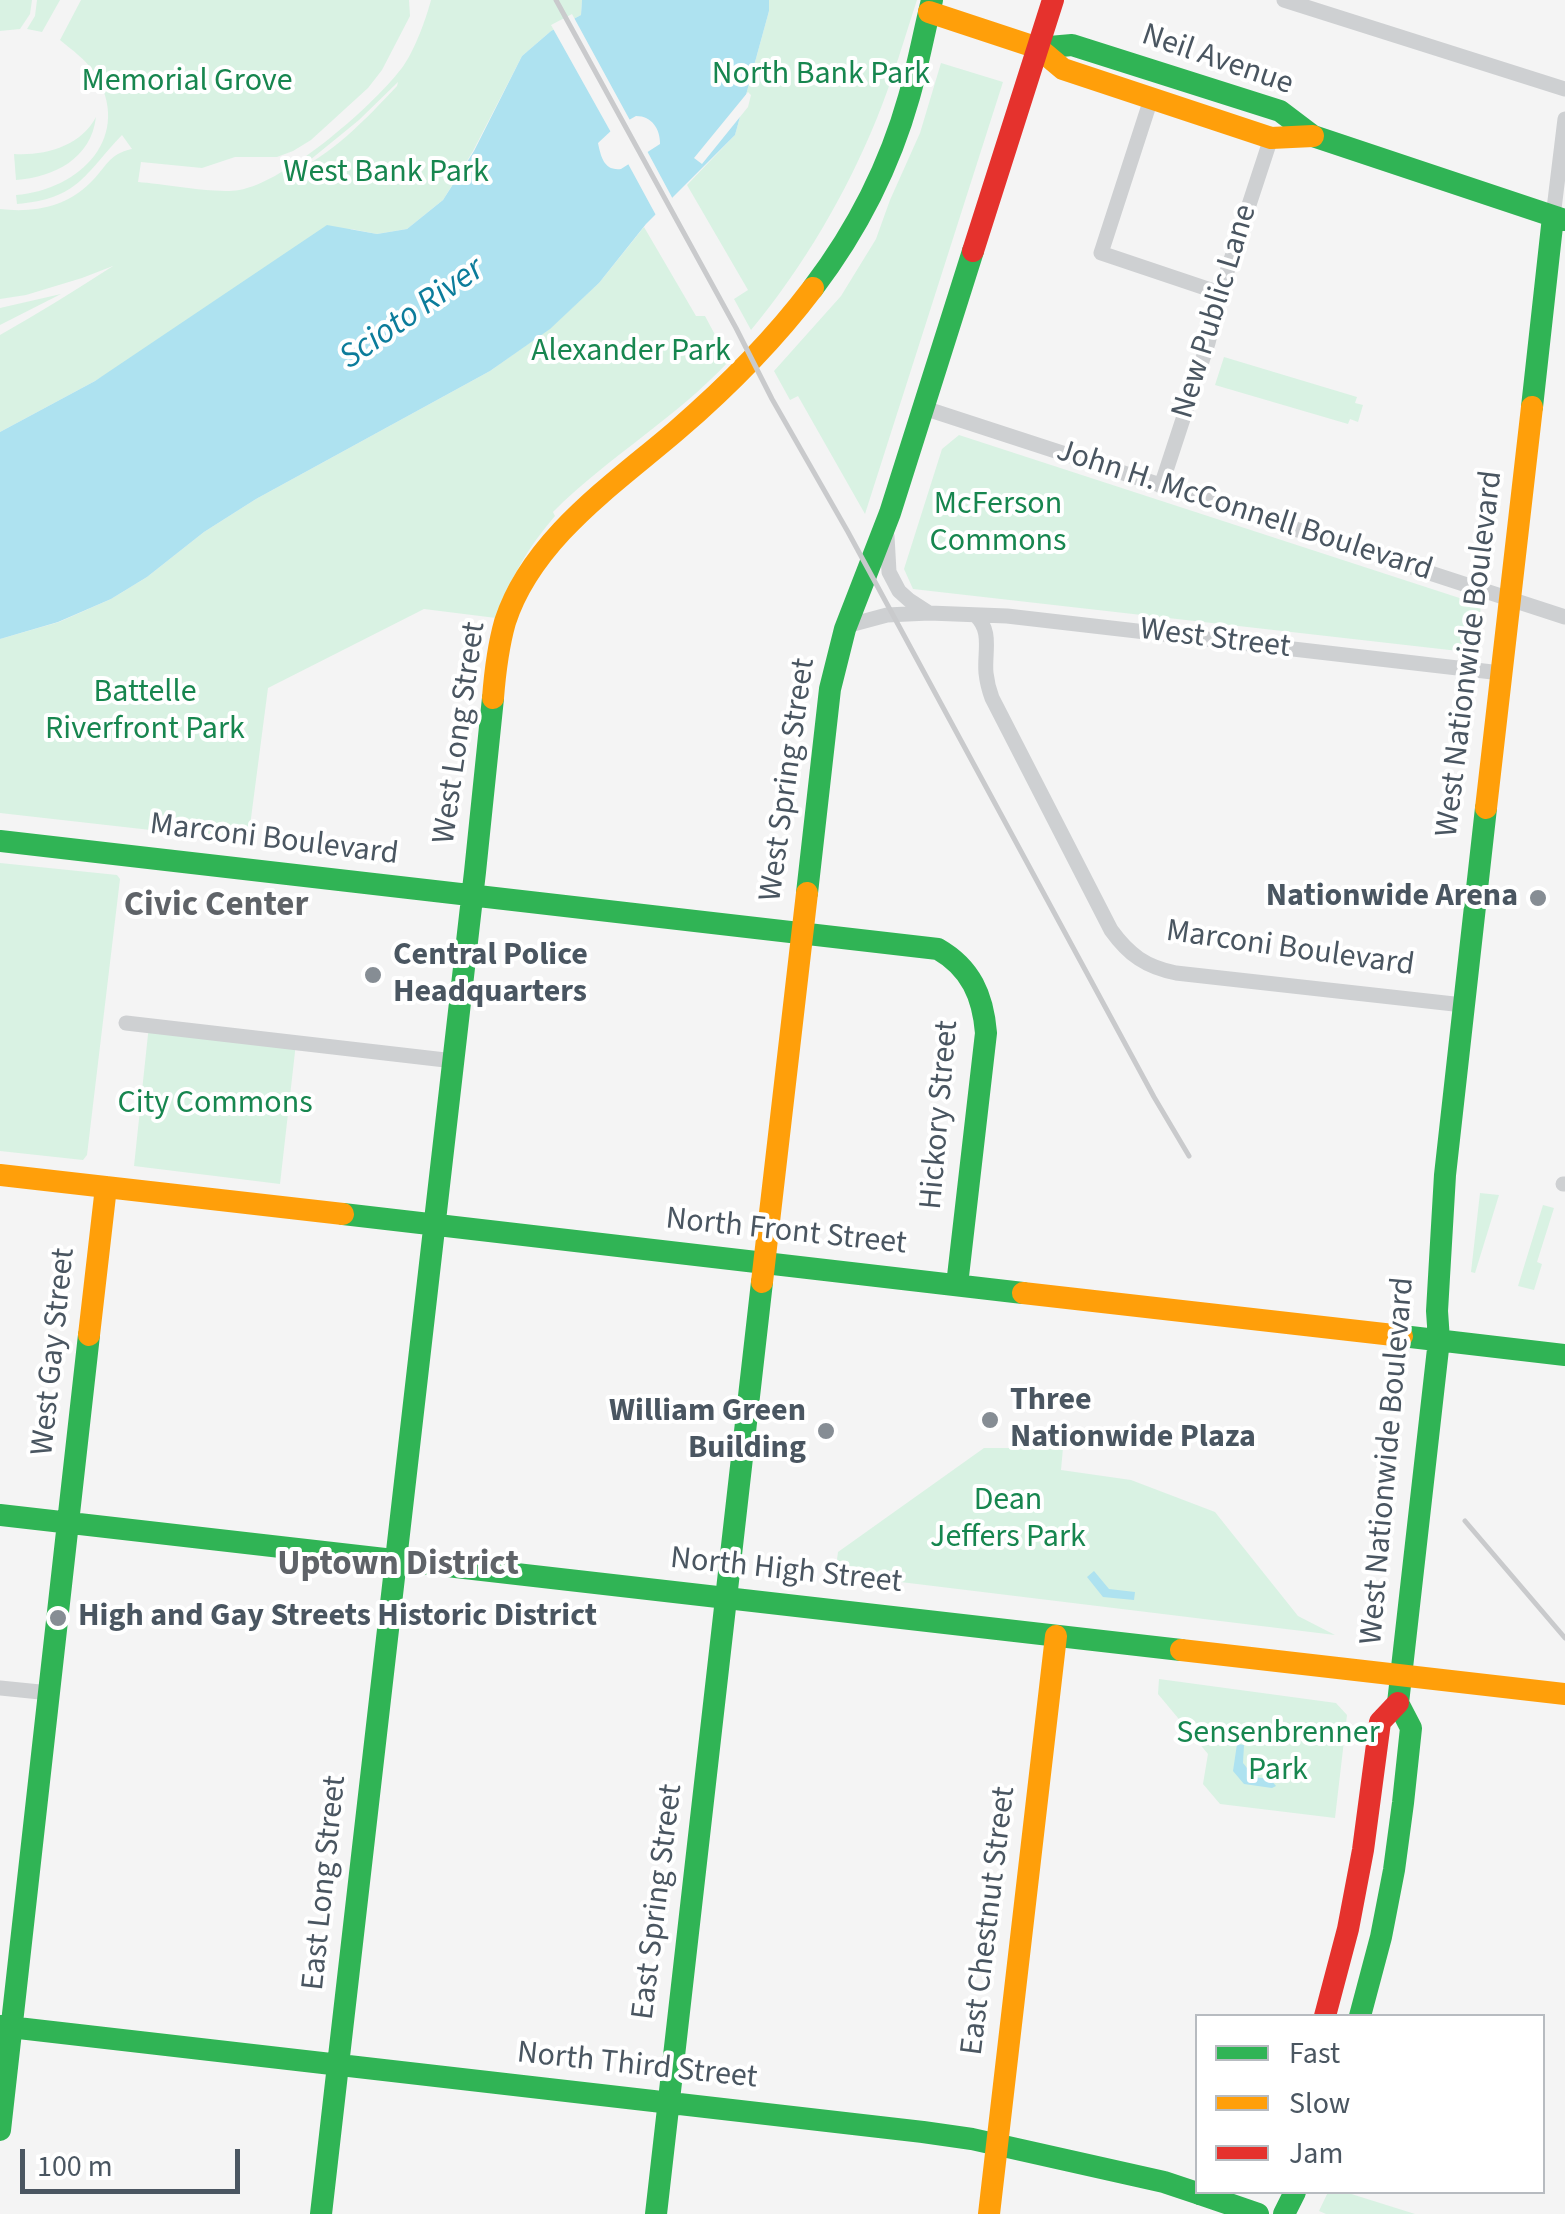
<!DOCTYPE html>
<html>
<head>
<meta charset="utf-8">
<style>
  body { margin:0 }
  #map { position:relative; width:1565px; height:2214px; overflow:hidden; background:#f4f4f4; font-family:"Source Sans 3",sans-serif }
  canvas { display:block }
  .legend { position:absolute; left:1195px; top:2014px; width:350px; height:180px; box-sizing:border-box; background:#fff; border:2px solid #b7bbc0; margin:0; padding:12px 18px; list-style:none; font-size:30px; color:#4a5661 }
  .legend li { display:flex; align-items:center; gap:20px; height:50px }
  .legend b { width:50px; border:2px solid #b7bbc0 }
  .scale { position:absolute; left:20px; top:2149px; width:220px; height:45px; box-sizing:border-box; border:5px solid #4a5661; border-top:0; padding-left:12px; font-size:30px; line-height:35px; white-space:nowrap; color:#4a5661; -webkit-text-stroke:8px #fff; paint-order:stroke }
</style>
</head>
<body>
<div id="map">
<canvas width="1565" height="2214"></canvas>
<ul class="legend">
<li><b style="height:12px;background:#30b455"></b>Fast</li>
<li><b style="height:12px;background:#ff9f0a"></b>Slow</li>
<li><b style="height:12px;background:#e5322d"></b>Jam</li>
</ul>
<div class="scale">100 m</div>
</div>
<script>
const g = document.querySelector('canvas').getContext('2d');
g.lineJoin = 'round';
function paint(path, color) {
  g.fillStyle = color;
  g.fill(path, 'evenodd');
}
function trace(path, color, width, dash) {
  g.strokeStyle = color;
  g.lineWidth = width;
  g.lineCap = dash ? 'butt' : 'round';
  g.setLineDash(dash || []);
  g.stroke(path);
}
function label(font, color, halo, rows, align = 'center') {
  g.font = font + ' "Source Sans 3",sans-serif';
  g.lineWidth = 8;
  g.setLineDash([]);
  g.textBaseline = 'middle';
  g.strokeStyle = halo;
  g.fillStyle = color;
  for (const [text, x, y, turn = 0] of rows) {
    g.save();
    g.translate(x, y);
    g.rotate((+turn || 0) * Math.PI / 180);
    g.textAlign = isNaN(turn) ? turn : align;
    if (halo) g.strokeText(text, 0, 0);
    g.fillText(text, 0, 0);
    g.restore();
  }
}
paint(new Path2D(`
  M 0,0 L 32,0 L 30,14 L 20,29 L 0,31 Z
  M 37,0 L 60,0 L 42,32 L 27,29 L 35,16 Z
  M 81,0 L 409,0 L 410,16 L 382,70 L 368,88 L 311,140 L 293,151 L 277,157 L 235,157 L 202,168 L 141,162 L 138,182 C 165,184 215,194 239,190 C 285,183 377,103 404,65 C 415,49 426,19 431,0 L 582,0 L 581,15 L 551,31 L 522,56 L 473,151 L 443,200 L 407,229 L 377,234 L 351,229 L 95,381 L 0,432 L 0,335 C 39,313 76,290 113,266 L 82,278 L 26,295 L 0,299 L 0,209 C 33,213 66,207 90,183 C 106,168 108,154 132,149 L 122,135 C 84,175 78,199 17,204 L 16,195 C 80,190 135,136 94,72 C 85,59 72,50 60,40 ZM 398,82 L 397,86 C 366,119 331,156 289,174 L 310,160 L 359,120 Z
  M 769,0 L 917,0 C 904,39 893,79 877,118 C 846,194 804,266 751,330 L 734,299 L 748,290 L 687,185 L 735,135 L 769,11 Z
  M 941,63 L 1003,82 L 865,514 L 798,396 L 790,400 L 774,371 L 841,296 L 876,239 L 890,200 L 920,133 Z
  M 96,117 C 91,159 54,177 16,180 L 14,154 C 45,156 81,146 96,117 Z
  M 644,227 L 696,316 L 705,316 L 729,361 C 676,418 608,457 553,512 L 555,516 C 528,547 510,579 496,618 L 424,609 L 268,688 L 248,841 L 0,813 L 0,639 L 59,622 L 111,599 L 147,577 L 204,532 L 256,499 L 490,371 L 549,329 L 599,283 Z
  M 61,294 L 0,325 L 0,308 Z
  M 1224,357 L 1357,397 L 1355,403 L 1363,405 L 1358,422 L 1350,419 L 1348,424 L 1215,385 Z
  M 959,435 L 1481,605 L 1476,653 L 913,589 L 904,569 L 942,449 Z
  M 0,863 L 117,875 L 120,879 L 87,1155 L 83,1160 L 0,1151 Z
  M 149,1025 L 296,1043 L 280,1184 L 134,1166 Z
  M 1480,1193 L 1499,1195 L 1475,1273 L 1471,1272 Z
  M 1543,1205 L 1554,1208 L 1537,1262 L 1542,1264 L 1534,1290 L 1518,1286 Z
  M 984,1448 L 1063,1448 L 1061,1470 L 1131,1480 L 1215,1512 L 1298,1616 L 1335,1635 L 835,1574 L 838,1552 Z
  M 1159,1679 L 1336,1703 L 1347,1715 L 1335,1818 L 1220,1804 L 1203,1784 L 1208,1754 L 1158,1694 Z
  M 1328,2192 L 1345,2192 L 1415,2214 L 1326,2214 L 1319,2211 Z`), '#d9f2e3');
paint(new Path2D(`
  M 582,0 L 769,0 L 769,11 L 735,135 L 646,224 L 599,283 L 550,329 L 490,371 L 256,499 L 204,532 L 147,577 L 111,599 L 58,622 L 0,639 L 0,432 L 95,381 L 327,225 L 377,234 L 407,229 L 443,200 L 474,151 L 522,56 L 551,31 L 581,15 ZM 636,116 C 652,116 660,129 660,144 L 621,169 C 604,171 601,157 598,143 L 613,129 Z
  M 1094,1571 L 1109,1589 L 1135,1592 L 1134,1600 L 1103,1597 L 1087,1577 Z
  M 1237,1744 L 1244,1745 L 1243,1763 L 1254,1777 L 1270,1779 L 1276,1786 L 1272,1788 L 1244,1784 L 1233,1771 Z`), '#aee2f0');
paint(new Path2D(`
  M 572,14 L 632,124 L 613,136 L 551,25 Z
  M 748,92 L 751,95 L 748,107 L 702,164 L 694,158 Z
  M 646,149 L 675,203 L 658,219 L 626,160 Z`), '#f4f4f4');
trace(new Path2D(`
  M 1284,0 L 1565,89
  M 1151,99 L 1101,253 L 1220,293
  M 1553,217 L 1565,119
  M 924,408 L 1565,617
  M 1161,486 L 1208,343 L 1220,293 L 1271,138
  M 887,536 L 889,572 L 899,591 L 909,600 L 929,613 L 1007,616 L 1501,673
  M 975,615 C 993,631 984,652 986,673 C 987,682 989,690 992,698 L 1111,930 C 1129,955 1146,967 1176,973 L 1463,1005
  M 846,626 L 887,615 L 929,613
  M 126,1023 L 454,1061
  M 1563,1184 L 1565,1184
  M 0,1688 L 50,1693`), '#ced0d2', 15);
trace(new Path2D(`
  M 1038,48 L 1072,45 L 1280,111 L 1313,136 L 1565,220
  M 813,288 C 857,230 889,168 909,97 C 918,65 924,32 932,0
  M 1532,407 L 1553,217
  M 0,841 L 938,949 C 971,968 983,996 986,1033 L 957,1285
  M 807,893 L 830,689 L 845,629 L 890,513 L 973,251
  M 343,1214 L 1023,1293
  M 1402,1336 L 1565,1355
  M 0,1515 L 1181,1650
  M 1360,2016 L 1381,1937 L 1394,1870 L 1403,1803 L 1411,1728 L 1398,1703 L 1439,1340 L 1437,1311 L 1445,1175 L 1486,808
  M 0,2026 L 923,2132 L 972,2139 L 1164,2182 L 1200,2194
  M 338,2065 L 475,872 L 493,698
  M 0,2130 L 89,1335
  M 321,2214 L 338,2065
  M 656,2214 L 762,1282
  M 1284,2214 L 1295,2192`), '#30b455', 22);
trace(new Path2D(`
  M 929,12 L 1038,48 L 1063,69 L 1271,138 L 1313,136
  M 493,698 C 495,672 498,647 505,622 C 532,539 613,485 676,431 C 726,388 773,341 813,288
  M 1486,808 L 1532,407
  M 0,1175 L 343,1214
  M 762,1282 L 807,893
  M 1023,1293 L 1402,1336
  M 89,1335 L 106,1187
  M 1181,1650 L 1565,1694
  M 989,2214 L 1056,1636`), '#ff9f0a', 22);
trace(new Path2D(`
  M 973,251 L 1053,0
  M 1325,2016 L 1348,1929 L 1363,1850 L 1380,1722 L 1398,1703`), '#e5322d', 22);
trace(new Path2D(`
  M 556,0 L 736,328 L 772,399 L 848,532 L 1154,1097 L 1189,1156
  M 1465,1521 L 1565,1638`), '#c9cacc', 5);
trace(new Path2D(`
  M 1200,2194 L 1258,2214`), '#30b455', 22);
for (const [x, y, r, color] of [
  [1538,898,10,"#868d94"],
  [373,975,10,"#868d94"],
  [990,1420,10,"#868d94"],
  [826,1431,10,"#868d94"],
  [58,1618,10,"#868d94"]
]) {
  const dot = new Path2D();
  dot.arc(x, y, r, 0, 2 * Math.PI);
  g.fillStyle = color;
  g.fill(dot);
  trace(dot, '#fff', 4);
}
label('32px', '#4a5661', '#fff', [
  ["Neil Avenue",1217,61,19],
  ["New Public Lane",1216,312,-73],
  ["John H. McConnell Boulevard",1244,512,18],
  ["West Street",1215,640,7],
  ["West Nationwide Boulevard",1471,654,-83],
  ["West Long Street",461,733,-82],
  ["West Spring Street",789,780,-82],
  ["Marconi Boulevard",274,841,7],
  ["Marconi Boulevard",1290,950,8],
  ["Hickory Street",941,1115,-85],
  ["North Front Street",786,1233,6],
  ["West Gay Street",55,1352,-84],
  ["West Nationwide Boulevard",1389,1461,-85],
  ["North High Street",786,1572,6],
  ["East Long Street",326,1883,-84],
  ["East Spring Street",659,1902,-83],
  ["East Chestnut Street",990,1921,-83],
  ["North Third Street",637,2067,6]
]);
label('32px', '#17864f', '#fff', [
  ["North Bank Park",821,76],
  ["Memorial Grove",187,83],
  ["West Bank Park",386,174],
  ["Alexander Park",631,353],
  ["McFerson",998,506],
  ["Commons",998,543],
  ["Battelle",145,694],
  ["Riverfront Park",145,731],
  ["City Commons",215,1105],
  ["Dean",1008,1502],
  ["Jeffers Park",1008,1539],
  ["Sensenbrenner",1278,1735],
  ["Park",1278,1772]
]);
label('bold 32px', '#4a5661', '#fff', [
  ["Nationwide Arena",1518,898,"right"],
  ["Central Police",393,957],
  ["Headquarters",393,994],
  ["Three",1010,1402],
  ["Nationwide Plaza",1010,1439],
  ["William Green",806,1413,"right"],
  ["Building",806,1450,"right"],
  ["High and Gay Streets Historic District",78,1618]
], 'left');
label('italic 35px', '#0c7c9b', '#fff', [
  ["Scioto River",413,315,-35]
]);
label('bold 35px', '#5f6368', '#fff', [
  ["Civic Center",216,907],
  ["Uptown District",398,1566]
]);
</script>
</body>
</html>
